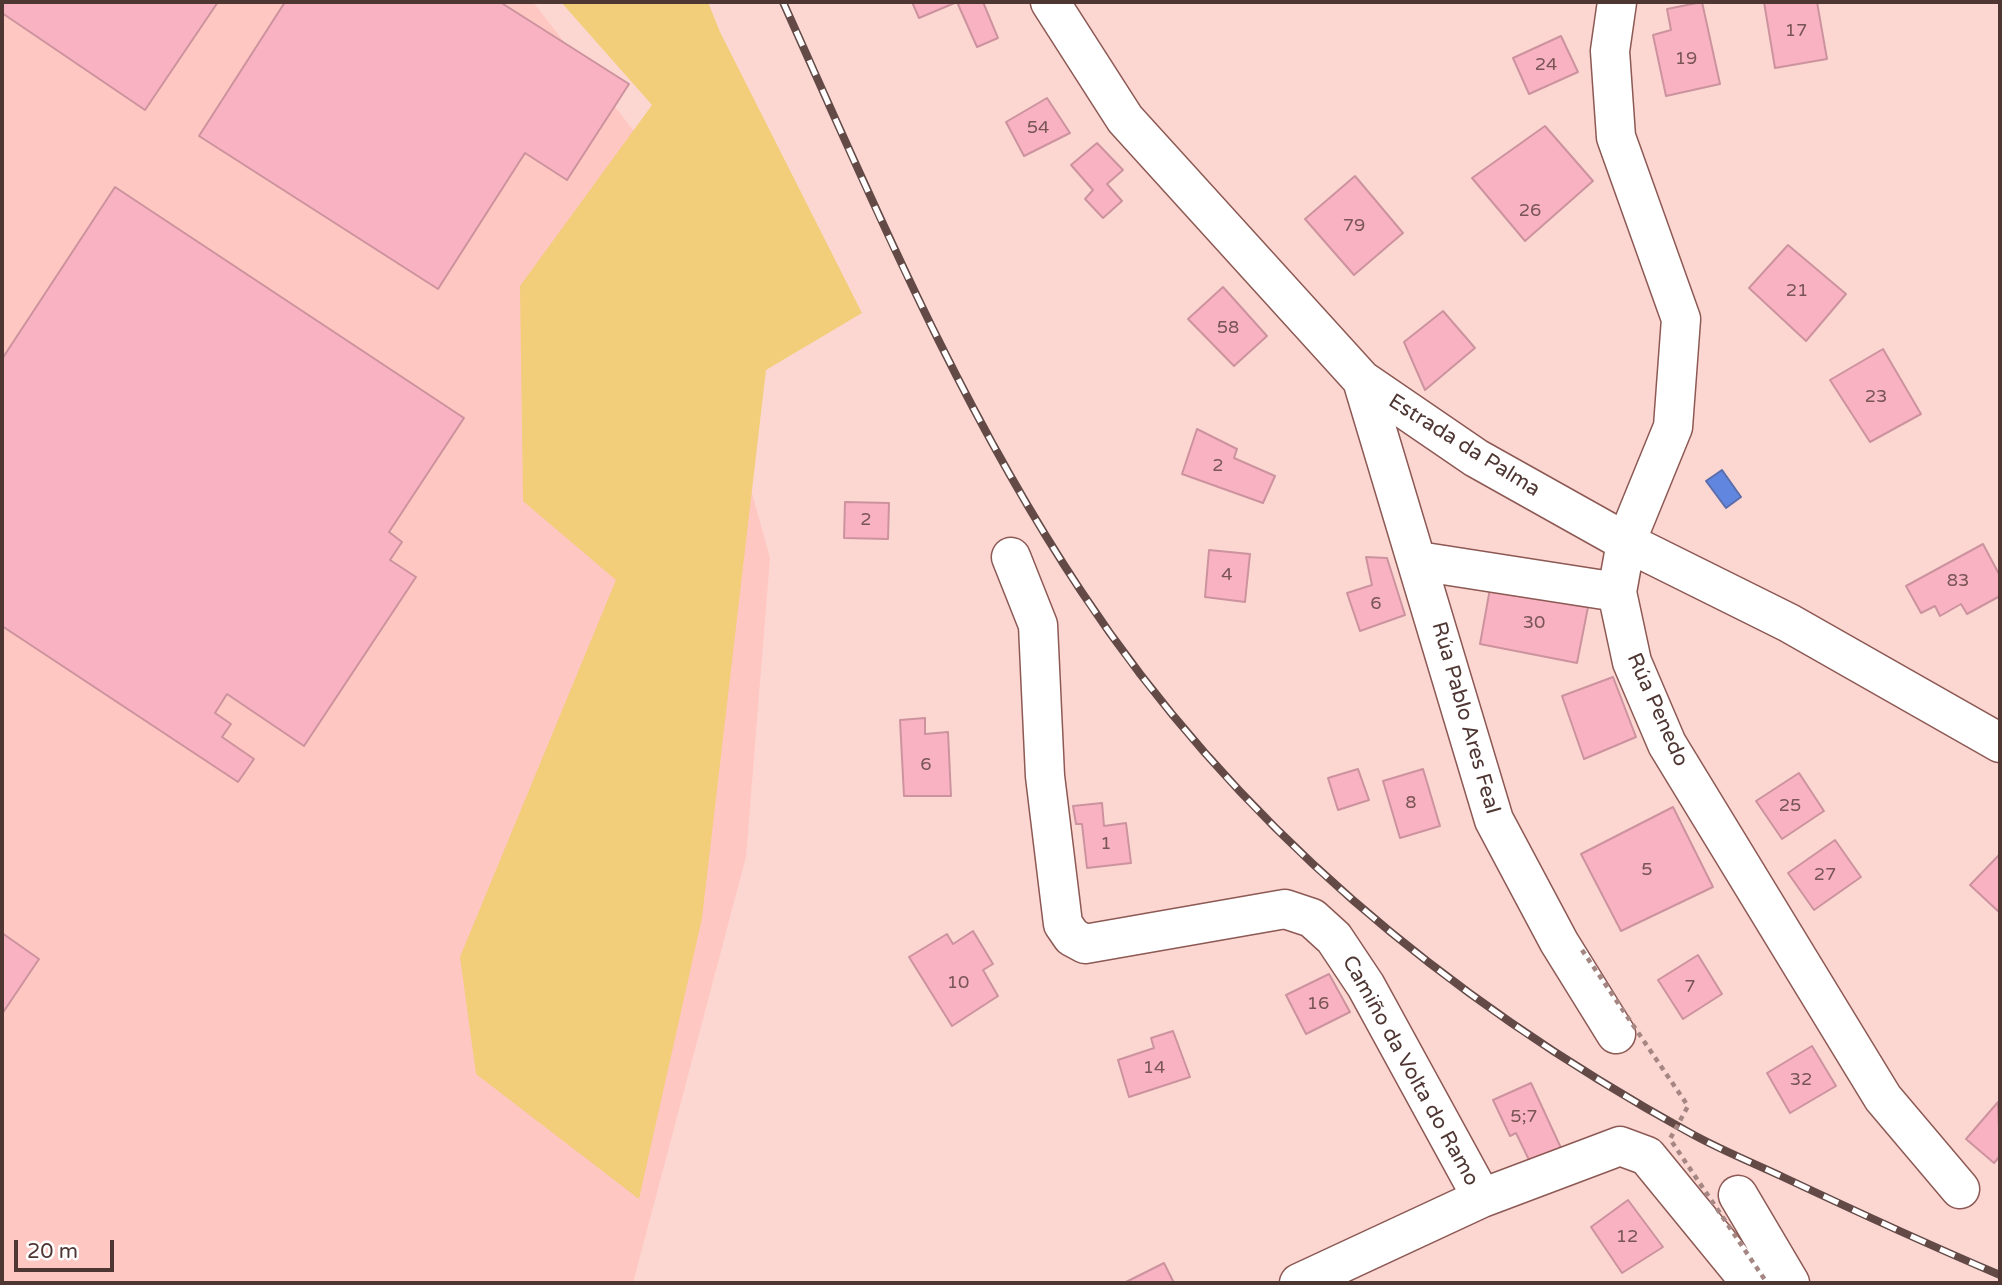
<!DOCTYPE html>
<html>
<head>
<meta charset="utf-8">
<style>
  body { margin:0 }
  #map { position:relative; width:2002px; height:1285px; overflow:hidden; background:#fcd7d2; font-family:"Varela Round",sans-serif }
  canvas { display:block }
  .frame { position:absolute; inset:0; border:4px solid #4e3633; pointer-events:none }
  .scale { position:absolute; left:14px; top:1240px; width:100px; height:32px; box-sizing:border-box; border:4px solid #4e3633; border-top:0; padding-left:9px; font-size:21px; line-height:24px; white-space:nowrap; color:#4e3633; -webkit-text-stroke:5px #fff; paint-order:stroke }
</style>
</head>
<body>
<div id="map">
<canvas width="2002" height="1285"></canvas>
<div class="frame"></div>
<div class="scale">20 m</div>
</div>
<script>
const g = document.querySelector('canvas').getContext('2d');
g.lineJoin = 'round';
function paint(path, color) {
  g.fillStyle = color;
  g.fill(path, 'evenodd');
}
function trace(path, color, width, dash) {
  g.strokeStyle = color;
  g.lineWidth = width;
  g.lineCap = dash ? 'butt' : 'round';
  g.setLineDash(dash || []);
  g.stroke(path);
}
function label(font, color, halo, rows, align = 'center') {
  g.font = font + ' "Varela Round",sans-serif';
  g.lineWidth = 5;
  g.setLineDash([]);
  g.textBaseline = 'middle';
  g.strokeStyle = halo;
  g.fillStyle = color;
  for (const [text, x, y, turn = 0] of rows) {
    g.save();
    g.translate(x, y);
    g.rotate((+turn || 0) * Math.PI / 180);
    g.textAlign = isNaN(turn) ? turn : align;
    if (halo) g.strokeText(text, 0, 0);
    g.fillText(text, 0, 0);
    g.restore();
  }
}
paint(new Path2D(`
  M 2,2 L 533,2 L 634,131 L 734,428 L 770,558 L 746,857 L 633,1283 L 2,1283 Z`), '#ffc7c1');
paint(new Path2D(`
  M 561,2 L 708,2 L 720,32 L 862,313 L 766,370 L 702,918 L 639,1199 L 476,1074 L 460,957 L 616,580 L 523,501 L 520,286 L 652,105 Z`), '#f2cd7a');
const water = new Path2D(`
  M 1722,470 L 1741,497 L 1726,508 L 1706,481 Z`);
paint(water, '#6186df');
trace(water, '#5b6eab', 2);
const building = new Path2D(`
  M 2,2 L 218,2 L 145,110 L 2,13 Z
  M 285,2 L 500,2 L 629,84 L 567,180 L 525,153 L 438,289 L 199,136 Z
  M 912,2 L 983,2 L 998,38 L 977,47 L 957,2 L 919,18 Z
  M 1702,2 L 1720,84 L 1666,96 L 1653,35 L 1671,30 L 1667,9 Z
  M 1764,2 L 1817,2 L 1827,59 L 1775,68 Z
  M 1561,36 L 1578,72 L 1529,94 L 1513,58 Z
  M 1047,98 L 1070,133 L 1024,156 L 1006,122 Z
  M 1545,126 L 1593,181 L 1525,241 L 1472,178 Z
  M 1097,143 L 1123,170 L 1107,184 L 1122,201 L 1103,218 L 1085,199 L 1093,190 L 1071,165 Z
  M 1355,176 L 1403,233 L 1354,275 L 1305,219 Z
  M 115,187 L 464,418 L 389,532 L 402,542 L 390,560 L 416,577 L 304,746 L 227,694 L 215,713 L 231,724 L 222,737 L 254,759 L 238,782 L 2,626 L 2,359 Z
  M 1788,245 L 1846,294 L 1806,341 L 1749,288 Z
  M 1223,287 L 1267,336 L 1234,366 L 1188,319 Z
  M 1443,311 L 1475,348 L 1425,390 L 1404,342 Z
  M 1883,349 L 1921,414 L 1870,442 L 1830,380 Z
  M 1197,429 L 1237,449 L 1234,458 L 1275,476 L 1263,503 L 1182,474 Z
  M 845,502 L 889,503 L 888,539 L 844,538 Z
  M 1983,544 L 2000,576 L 2000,596 L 1967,614 L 1961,604 L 1940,616 L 1935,606 L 1921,613 L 1906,586 Z
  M 1209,550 L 1250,554 L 1245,602 L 1205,597 Z
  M 1366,557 L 1387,558 L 1405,615 L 1360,631 L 1347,593 L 1372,585 Z
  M 1491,583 L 1589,602 L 1577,663 L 1480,644 Z
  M 1613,677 L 1636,737 L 1584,759 L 1562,696 Z
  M 925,718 L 925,734 L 948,732 L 951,796 L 904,796 L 900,720 Z
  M 1358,769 L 1369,800 L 1338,810 L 1328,778 Z
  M 1423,769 L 1440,826 L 1400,838 L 1383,781 Z
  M 1799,773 L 1824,811 L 1782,839 L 1756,801 Z
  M 1102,803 L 1104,826 L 1126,823 L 1131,863 L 1087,868 L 1082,824 L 1076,824 L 1073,806 Z
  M 1673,807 L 1713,887 L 1621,931 L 1581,854 Z
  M 1835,840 L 1861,877 L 1814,910 L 1788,873 Z
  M 2000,854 L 2000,913 L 1970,885 Z
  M 973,931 L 993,964 L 983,970 L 998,996 L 952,1026 L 909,957 L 947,934 L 953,944 Z
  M 2,933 L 39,959 L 2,1014 Z
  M 1698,955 L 1722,994 L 1683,1019 L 1658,980 Z
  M 1329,974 L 1350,1012 L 1306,1034 L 1286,995 Z
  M 1173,1031 L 1190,1077 L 1129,1097 L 1118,1060 L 1154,1048 L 1151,1038 Z
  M 1812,1046 L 1836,1086 L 1790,1113 L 1767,1073 Z
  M 1531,1083 L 1561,1148 L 1530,1162 L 1516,1133 L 1510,1136 L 1493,1100 Z
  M 1998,1102 L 2000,1156 L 1994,1163 L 1966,1139 Z
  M 1628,1200 L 1663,1247 L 1622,1273 L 1591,1227 Z
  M 1164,1263 L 1174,1283 L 1124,1283 Z`);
paint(building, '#f9b2c1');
trace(building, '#cc939e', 2);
const minor = new Path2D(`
  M 1050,2 L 1125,119 L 1362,380 L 1476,458 L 1626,542 L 1789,623 L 2000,743
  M 1617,2 L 1610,51 L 1616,137 L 1681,319 L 1673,427 L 1626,542 L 1617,592 L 1632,662 L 1667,744 L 1883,1098 L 1960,1189
  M 1362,380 L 1494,820 L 1559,942 L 1616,1034
  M 1011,557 L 1038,625 L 1045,776 L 1063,924 L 1072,937 L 1085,944 L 1285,909 L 1312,918 L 1334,938 L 1366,986 L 1482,1198
  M 1418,561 L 1617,592
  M 1738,1195 L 1790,1283
  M 1299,1283 L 1482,1198 L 1620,1146 L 1647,1156 L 1751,1283`);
trace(minor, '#8d5954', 41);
trace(minor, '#fff', 38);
const rail = new Path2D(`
  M 783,2 C 873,202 959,407 1081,591 C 1236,825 1446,999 1692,1134 C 1721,1150 1753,1163 1783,1177 C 1855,1211 1927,1244 2000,1275`);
trace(rail, '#634a47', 8);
trace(rail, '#fff', 5, [16]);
trace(new Path2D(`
  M 1582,950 L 1688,1106 L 1670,1139 L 1767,1283`), '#a58682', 4.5, [5, 5]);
label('18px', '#795556', null, [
  ["17",1796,31],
  ["19",1686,59],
  ["24",1546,65],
  ["54",1038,128],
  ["26",1530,211],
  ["79",1354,226],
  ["21",1797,291],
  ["58",1228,328],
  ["23",1876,397],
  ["2",1218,466],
  ["2",866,520],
  ["4",1227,575],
  ["83",1958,581],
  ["6",1376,604],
  ["30",1534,623],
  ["6",926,765],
  ["8",1411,803],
  ["25",1790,806],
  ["1",1106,844],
  ["5",1647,870],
  ["27",1825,875],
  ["10",958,983],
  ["7",1690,987],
  ["16",1318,1004],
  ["14",1154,1068],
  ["32",1801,1080],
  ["5;7",1524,1117],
  ["12",1627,1237]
]);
label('21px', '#4e3633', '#fff', [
  ["Estrada da Palma",1464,446,32],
  ["Rúa Penedo",1657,710,66],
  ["Rúa Pablo Ares Feal",1465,718,74],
  ["Camiño da Volta do Ramo",1410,1071,61]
]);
</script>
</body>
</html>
